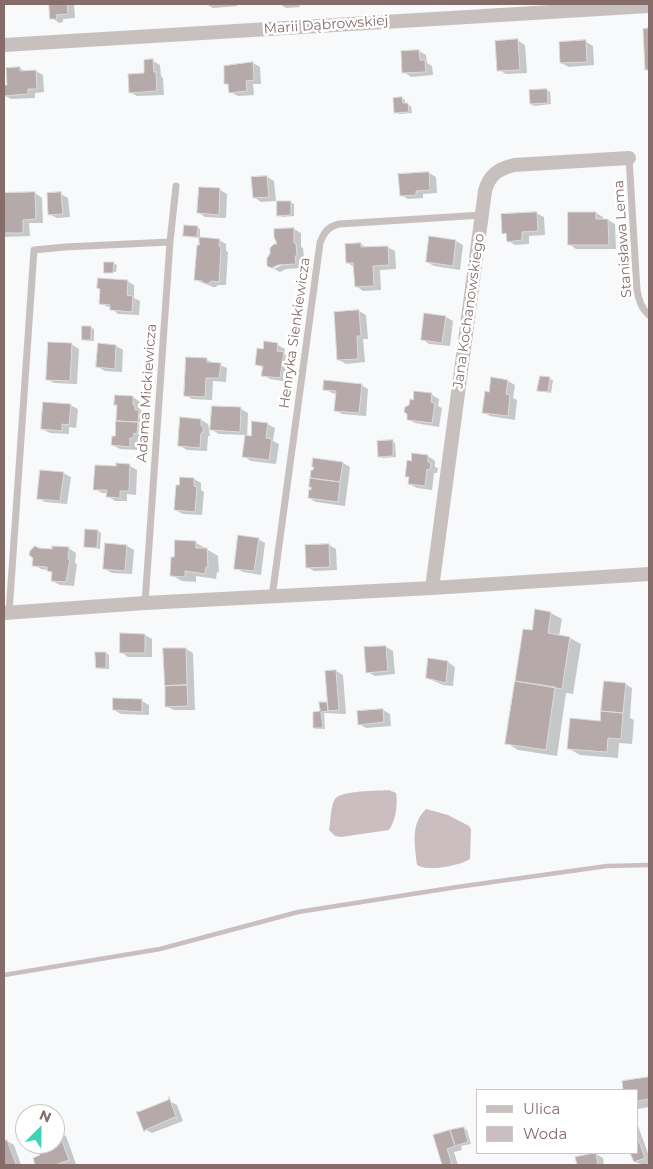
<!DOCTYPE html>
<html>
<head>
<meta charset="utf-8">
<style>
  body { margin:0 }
  #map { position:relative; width:653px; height:1169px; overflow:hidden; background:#f8f9fa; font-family:Montserrat,sans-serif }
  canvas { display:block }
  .frame { position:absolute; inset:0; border:5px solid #866d6c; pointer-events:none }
  .legend { position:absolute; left:476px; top:1089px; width:162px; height:65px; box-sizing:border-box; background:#fff; border:1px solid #cfc5c4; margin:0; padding:6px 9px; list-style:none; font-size:15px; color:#866d6c }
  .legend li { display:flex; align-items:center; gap:10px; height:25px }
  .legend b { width:25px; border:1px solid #cfc5c4 }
  .north { position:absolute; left:15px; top:1104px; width:50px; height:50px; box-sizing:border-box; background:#fff; border:1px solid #cfc5c4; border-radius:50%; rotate:23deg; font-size:14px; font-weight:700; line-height:20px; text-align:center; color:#866d6c }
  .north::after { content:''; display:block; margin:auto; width:18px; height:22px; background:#40d2b6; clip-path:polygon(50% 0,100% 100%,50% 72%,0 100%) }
</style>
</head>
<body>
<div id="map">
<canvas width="653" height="1169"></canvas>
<div class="frame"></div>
<ul class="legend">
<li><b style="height:6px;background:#c7c0bf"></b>Ulica</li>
<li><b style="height:14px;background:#cabec0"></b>Woda</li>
</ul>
<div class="north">N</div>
</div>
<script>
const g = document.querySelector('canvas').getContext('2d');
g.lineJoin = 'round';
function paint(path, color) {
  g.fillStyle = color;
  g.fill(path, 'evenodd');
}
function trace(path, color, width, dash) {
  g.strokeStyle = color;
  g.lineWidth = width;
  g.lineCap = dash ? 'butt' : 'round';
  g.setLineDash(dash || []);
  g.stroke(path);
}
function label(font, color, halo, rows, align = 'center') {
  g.font = font + ' Montserrat,sans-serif';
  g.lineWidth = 5;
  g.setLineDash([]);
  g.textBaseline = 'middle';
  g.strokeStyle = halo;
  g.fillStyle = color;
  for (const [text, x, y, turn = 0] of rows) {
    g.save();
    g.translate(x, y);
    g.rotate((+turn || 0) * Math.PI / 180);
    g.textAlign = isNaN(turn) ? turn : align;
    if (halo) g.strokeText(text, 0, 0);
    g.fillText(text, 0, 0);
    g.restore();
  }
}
paint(new Path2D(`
  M 389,790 L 396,793 C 398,804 396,820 389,830 L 341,837 L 335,836 L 329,830 C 331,821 330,807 335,799 C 341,790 379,791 389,790 Z
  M 426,809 L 448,815 L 469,826 L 471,829 L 470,859 C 458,866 429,872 417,865 C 415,846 410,824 426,809 Z`), '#cabec0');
paint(new Path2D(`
  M 51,4 L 74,4 L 75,18 L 63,19 L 63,22 L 59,23 L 52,18 Z
  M 206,4 L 245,4 L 237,4 L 237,6 L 213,8 Z
  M 280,4 L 299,4 L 300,7 L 286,8 Z
  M 517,40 L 525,45 L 527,73 L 506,74 L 499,70 Z
  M 586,42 L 593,46 L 594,65 L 569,67 L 561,63 Z
  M 419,51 L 426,55 L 427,63 L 432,66 L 433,75 L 411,77 L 404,72 Z
  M 153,61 L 160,65 L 161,76 L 163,78 L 164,95 L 137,96 L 130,92 L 146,74 Z
  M 253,63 L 260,67 L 261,84 L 253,84 L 254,95 L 238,96 L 230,92 L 230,86 L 225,83 Z
  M 20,68 L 26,72 L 36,71 L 43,75 L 44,92 L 35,93 L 35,98 L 11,99 L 4,95 L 4,87 L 9,86 Z
  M 547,90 L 550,92 L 551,104 L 534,106 L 531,104 L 530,91 Z
  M 402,98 L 405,100 L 405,104 L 411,106 L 412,113 L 399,114 L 395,112 Z
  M 429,173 L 436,177 L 437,193 L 423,194 L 423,198 L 408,199 L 401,195 Z
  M 267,177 L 274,181 L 276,201 L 261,202 L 254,197 Z
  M 200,188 L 220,190 L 227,194 L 226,218 L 205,217 L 198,212 Z
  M 35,193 L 42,198 L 43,223 L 29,223 L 30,236 L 4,237 L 4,195 Z
  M 61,194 L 68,198 L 70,217 L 57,218 L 49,214 Z
  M 290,202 L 294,204 L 294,216 L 282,217 L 279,215 Z
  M 536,213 L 544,217 L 545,235 L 529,236 L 529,244 L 515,245 L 508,241 L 508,235 L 504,233 Z
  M 596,213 L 603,217 L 603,220 L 608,220 L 615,224 L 616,249 L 576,249 L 569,244 Z
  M 197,227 L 200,229 L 200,238 L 188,237 L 185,235 Z
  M 294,229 L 301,233 L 301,247 L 303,248 L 304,259 L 302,260 L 303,268 L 286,269 L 280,272 L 274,269 L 284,264 L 283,262 L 274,266 L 274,269 L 268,265 L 278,245 L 275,230 Z
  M 219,240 L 226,244 L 226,251 L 228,252 L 226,285 L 218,285 L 216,287 L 213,287 L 195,280 Z
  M 456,241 L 463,245 L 460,270 L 434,266 L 427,262 Z
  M 361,244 L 367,248 L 387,247 L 395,251 L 396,269 L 380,270 L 381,290 L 363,291 L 356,286 L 354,267 L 348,263 Z
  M 113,263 L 117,265 L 116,272 L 105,272 Z
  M 127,281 L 134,285 L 134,298 L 140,301 L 139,315 L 118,314 L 111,308 L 101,304 Z
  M 359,311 L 366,315 L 368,339 L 363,339 L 365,362 L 346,364 L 339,360 Z
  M 446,317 L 453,321 L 450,346 L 429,344 L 422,339 Z
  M 90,327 L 94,329 L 94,341 L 87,341 L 84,339 Z
  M 265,343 L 278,345 L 285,349 L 284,354 L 291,358 L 288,382 L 270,379 L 263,375 L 263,368 L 256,364 L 264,350 Z
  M 71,344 L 79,349 L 77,384 L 54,383 L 47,379 Z
  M 99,345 L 116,346 L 123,350 L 122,372 L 105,371 L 98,367 Z
  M 187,358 L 207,360 L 227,368 L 226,382 L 213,381 L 212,400 L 192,399 L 185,395 Z
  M 541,377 L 553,380 L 551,393 L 539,390 Z
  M 508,381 L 515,385 L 513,398 L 517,400 L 515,420 L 490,416 L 483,412 L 490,393 Z
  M 361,385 L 368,389 L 366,416 L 342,414 L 335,410 L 337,394 L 332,393 L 325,389 Z
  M 415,392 L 432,395 L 439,399 L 438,406 L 442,408 L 439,427 L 415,423 L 408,419 Z
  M 133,397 L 140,402 L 140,409 L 146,416 L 144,437 L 141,437 L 140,442 L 137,442 L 137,450 L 120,449 L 112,445 Z
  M 70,405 L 78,409 L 76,428 L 69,427 L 69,434 L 50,433 L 42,429 Z
  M 241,409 L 248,413 L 247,437 L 252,437 L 267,424 L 275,428 L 273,441 L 279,444 L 276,464 L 251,461 L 243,456 L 246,435 L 219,434 L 212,430 Z
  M 181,419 L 201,420 L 208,424 L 210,436 L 208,436 L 207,451 L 187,450 L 180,446 Z
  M 392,441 L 395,443 L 396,457 L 382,458 L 379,456 Z
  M 413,454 L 428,456 L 435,461 L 435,467 L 438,468 L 437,473 L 434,473 L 432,490 L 417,488 L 409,484 L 410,478 L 406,476 L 412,462 Z
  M 343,463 L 350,467 L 345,506 L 316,502 L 309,498 L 312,491 Z
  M 130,466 L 137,470 L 136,495 L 127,494 L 127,501 L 115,501 L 108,496 L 108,493 L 102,493 L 95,489 L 117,468 Z
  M 63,473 L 71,477 L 67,504 L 45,502 L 38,498 Z
  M 194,479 L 201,483 L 201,490 L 204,492 L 202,515 L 183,514 L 175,510 L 181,486 Z
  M 98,531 L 101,533 L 100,549 L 85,546 Z
  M 258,539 L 265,543 L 261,575 L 243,572 L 236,568 Z
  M 195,542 L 218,556 L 219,573 L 217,572 L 216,579 L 196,576 L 196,582 L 182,581 L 171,575 L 175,558 Z
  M 329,545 L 336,549 L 337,570 L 314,571 L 307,567 L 306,546 Z
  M 127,546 L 134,550 L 132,574 L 112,573 L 105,569 Z
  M 68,548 L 76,553 L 75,563 L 77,564 L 74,586 L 60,585 L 52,581 L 53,573 L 48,570 L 41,569 L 34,565 L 53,550 Z
  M 551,613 L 562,619 L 559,636 L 570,638 L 581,644 L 573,694 L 566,693 L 557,756 L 518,750 L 507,743 L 533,632 Z
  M 121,635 L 145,635 L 152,639 L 152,657 L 128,657 L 121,652 Z
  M 386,647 L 393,651 L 395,674 L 375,676 L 368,672 Z
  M 186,649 L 193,653 L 195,710 L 174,710 L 166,706 Z
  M 106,653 L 109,655 L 109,669 L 100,669 L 97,667 Z
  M 429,659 L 448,662 L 455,667 L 453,686 L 443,685 L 427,678 Z
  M 336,671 L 343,675 L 346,714 L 324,713 L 325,729 L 317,729 L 314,728 L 314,713 L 321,713 L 320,704 L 329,704 L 326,672 Z
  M 625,684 L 632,688 L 630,718 L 634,720 L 632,744 L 619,743 L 618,758 L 580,755 L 568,748 L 601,722 Z
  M 142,701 L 149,705 L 149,715 L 121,714 L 114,710 Z
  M 383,710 L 390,714 L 391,726 L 366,728 L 359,724 Z
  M 649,1078 L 649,1107 L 638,1109 L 637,1108 L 637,1090 L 625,1090 L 623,1082 Z
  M 169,1101 L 177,1105 L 183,1121 L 152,1133 L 144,1129 Z
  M 41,1109 L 48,1114 L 28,1114 Z
  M 637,1123 L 649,1156 L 649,1163 L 644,1165 L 635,1162 L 632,1153 L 637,1153 Z
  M 464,1128 L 467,1130 L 471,1144 L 461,1146 L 462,1150 L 454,1152 L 458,1165 L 444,1165 L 435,1136 Z
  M 58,1132 L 66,1136 L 76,1164 L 37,1165 L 34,1159 L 42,1156 L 38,1144 L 55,1144 L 55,1133 Z
  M 7,1141 L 14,1145 L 21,1165 L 4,1165 L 4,1142 Z
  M 596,1154 L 603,1158 L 604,1165 L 578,1165 L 577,1158 Z`), '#0003');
trace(new Path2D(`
  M 4,975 L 160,949 L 298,912 L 457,887 L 607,866 L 649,865`), '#cabec0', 4.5);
const building = new Path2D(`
  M 49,4 L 67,4 L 68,14 L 56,15 L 57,19 L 50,19 Z
  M 649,28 L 649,70 L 645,70 L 643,29 Z
  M 518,39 L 520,70 L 497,71 L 495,41 Z
  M 586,40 L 587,62 L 560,63 L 559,42 Z
  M 419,50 L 420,60 L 425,60 L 426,72 L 402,73 L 401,51 Z
  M 153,59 L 154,72 L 156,72 L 157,91 L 129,93 L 128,74 L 144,73 L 144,60 Z
  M 253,62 L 254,80 L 246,81 L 247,91 L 229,93 L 228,84 L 224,84 L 224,66 Z
  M 20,67 L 20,71 L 36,70 L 37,89 L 28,89 L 28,94 L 4,96 L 4,85 L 7,85 L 6,68 Z
  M 547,89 L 548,103 L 530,104 L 529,90 Z
  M 402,97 L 403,103 L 408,103 L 409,112 L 394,113 L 393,98 Z
  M 429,172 L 430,190 L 416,191 L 416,195 L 400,196 L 398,174 Z
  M 267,176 L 269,197 L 253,198 L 251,177 Z
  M 199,187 L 220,188 L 219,215 L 197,213 Z
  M 35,192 L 36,219 L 23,220 L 23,233 L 4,233 L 4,193 Z
  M 61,192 L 63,214 L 48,215 L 47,193 Z
  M 277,201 L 291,201 L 291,215 L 277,216 Z
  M 537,212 L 538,231 L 522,232 L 522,240 L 507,242 L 506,233 L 502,234 L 501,214 Z
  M 568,212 L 596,212 L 596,219 L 608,219 L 609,245 L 568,245 Z
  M 184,225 L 198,226 L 197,237 L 183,236 Z
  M 294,228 L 294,243 L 296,243 L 297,256 L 295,256 L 296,264 L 278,265 L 272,268 L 267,266 L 267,258 L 270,254 L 270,248 L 274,244 L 277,244 L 274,237 L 274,229 Z
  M 429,236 L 456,240 L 453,266 L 426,262 Z
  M 199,237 L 220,239 L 219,246 L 221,247 L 219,282 L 211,281 L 208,284 L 204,283 L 202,281 L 194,280 L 197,245 L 199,245 Z
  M 361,243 L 361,247 L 388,246 L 389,265 L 373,266 L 374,286 L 355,287 L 353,263 L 346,263 L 345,244 Z
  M 104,262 L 114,262 L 113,273 L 104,273 Z
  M 98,278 L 128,280 L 127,295 L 133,296 L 132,312 L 110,310 L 110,305 L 99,304 L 100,289 L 97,288 Z
  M 359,310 L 361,336 L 357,336 L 358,359 L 337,360 L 334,312 Z
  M 424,313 L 446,316 L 442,343 L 421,340 Z
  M 82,326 L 91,326 L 91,340 L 82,340 Z
  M 264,341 L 278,343 L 277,351 L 284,352 L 280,378 L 261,376 L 263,366 L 255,365 L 257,348 L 263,349 Z
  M 48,342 L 72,343 L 70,381 L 46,380 Z
  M 98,343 L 116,345 L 115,369 L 96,367 Z
  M 186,357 L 207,358 L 207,362 L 221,363 L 219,378 L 206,378 L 205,397 L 184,396 Z
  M 540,376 L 550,377 L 548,392 L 537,391 Z
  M 491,377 L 508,380 L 506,394 L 510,395 L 508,416 L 482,413 L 485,391 L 489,392 Z
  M 324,380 L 362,384 L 359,413 L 334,411 L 336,391 L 323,390 Z
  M 414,391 L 432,393 L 431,402 L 435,403 L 432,423 L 407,420 L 407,414 L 404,412 L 405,407 L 409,405 L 410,399 L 413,400 Z
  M 115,395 L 133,396 L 133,405 L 135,405 L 135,410 L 139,410 L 138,422 L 116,421 L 117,405 L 114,405 Z
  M 43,402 L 71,404 L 69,425 L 62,424 L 62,431 L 41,429 Z
  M 212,406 L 241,407 L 240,432 L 210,430 Z
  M 180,417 L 201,419 L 201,426 L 203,426 L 203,433 L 201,433 L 200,448 L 178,446 Z
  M 116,421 L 138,422 L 137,434 L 134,433 L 133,438 L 130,438 L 130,447 L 111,445 L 112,436 L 115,436 Z
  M 252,421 L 268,423 L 266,438 L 272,439 L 269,460 L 242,457 L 245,435 L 251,436 Z
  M 393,440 L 393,456 L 378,457 L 377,441 Z
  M 412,453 L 428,455 L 428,462 L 431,463 L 430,470 L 427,469 L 425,486 L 408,484 L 409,477 L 405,477 L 407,460 L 411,461 Z
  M 313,458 L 343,462 L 340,482 L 310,478 L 311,470 L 313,470 L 314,467 L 312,467 Z
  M 116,463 L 130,464 L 129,491 L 120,491 L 120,498 L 106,497 L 107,490 L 93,490 L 95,465 L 116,466 Z
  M 40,470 L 64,472 L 60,501 L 37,499 Z
  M 180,477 L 194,478 L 194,486 L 197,487 L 195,512 L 174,510 L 176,485 L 179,485 Z
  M 310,478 L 340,482 L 338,502 L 308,498 L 309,489 L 311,490 L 311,487 L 309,487 Z
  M 85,529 L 98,530 L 97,548 L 84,547 Z
  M 238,535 L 259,538 L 254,571 L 234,569 Z
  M 175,540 L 196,541 L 196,548 L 207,548 L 208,567 L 206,567 L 205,574 L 185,571 L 185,577 L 170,576 L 171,557 L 174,557 Z
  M 105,543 L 127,545 L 125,571 L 103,569 Z
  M 329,544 L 330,567 L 306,568 L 305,545 Z
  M 35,546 L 39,548 L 52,549 L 52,546 L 69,547 L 68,559 L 70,559 L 66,582 L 51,581 L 52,572 L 47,571 L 47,567 L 32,566 L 33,558 L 29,555 L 30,551 Z
  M 535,609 L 551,612 L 548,633 L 570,637 L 562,689 L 515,681 L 523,629 L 532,630 Z
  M 120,633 L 145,634 L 145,653 L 120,653 Z
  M 386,646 L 388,671 L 366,673 L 364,647 Z
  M 163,648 L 186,648 L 187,685 L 165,686 Z
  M 95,652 L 106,652 L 106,668 L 96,668 Z
  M 428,658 L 448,661 L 446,683 L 426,678 Z
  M 336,670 L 339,710 L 328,711 L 325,671 Z
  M 515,681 L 555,687 L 546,750 L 505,744 Z
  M 604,681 L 626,683 L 623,713 L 601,711 Z
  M 187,685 L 188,706 L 165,707 L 165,686 Z
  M 113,698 L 142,699 L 142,712 L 113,710 Z
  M 319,702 L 327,702 L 328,711 L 321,712 L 323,728 L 313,728 L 313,712 L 320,711 Z
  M 383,709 L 384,722 L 358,725 L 357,711 Z
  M 601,711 L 623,713 L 621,739 L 608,738 L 607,752 L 567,749 L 570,718 L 600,721 Z
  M 649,1077 L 649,1099 L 637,1101 L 637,1090 L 623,1090 L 622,1081 Z
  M 169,1097 L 177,1119 L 175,1117 L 145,1130 L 144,1132 L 136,1111 L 138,1112 L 168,1100 Z
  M 41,1107 L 43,1114 L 26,1114 L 26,1112 Z
  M 464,1127 L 468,1142 L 455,1146 L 450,1130 Z
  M 58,1130 L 69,1160 L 55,1165 L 35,1165 L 33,1158 L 40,1155 L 36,1144 L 55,1144 L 55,1132 Z
  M 450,1130 L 455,1146 L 447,1149 L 452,1164 L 442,1165 L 433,1135 Z
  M 637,1136 L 645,1158 L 634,1162 L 630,1153 L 637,1153 Z
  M 7,1140 L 16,1164 L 13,1165 L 4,1165 L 4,1141 Z
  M 596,1153 L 598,1165 L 577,1165 L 575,1157 Z`);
paint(building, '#b6a9aa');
trace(building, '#dadbdc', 1);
trace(new Path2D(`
  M 629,158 L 637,290 C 639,300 641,308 649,315
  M 272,597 L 320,243 C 324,232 328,227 339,224 L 482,215
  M 145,603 L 170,242 L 176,186
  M 9,613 L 34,250 L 65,247 L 170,242`), '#c7c0bf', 7);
trace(new Path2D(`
  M 4,45 L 649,6
  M 432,588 L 485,191 C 489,175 498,169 514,165 L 629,158
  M 4,613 L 145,603 L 432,588 L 649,574`), '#c7c0bf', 14);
label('14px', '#866d6c', '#fff', [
  ["Marii Dąbrowskiej",326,25,-4],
  ["Stanisława Lema",623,239,-94],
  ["Jana Kochanowskiego",469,311,-82],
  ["Henryka Sienkiewicza",295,333,-82],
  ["Adama Mickiewicza",147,393,-86]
]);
</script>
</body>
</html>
